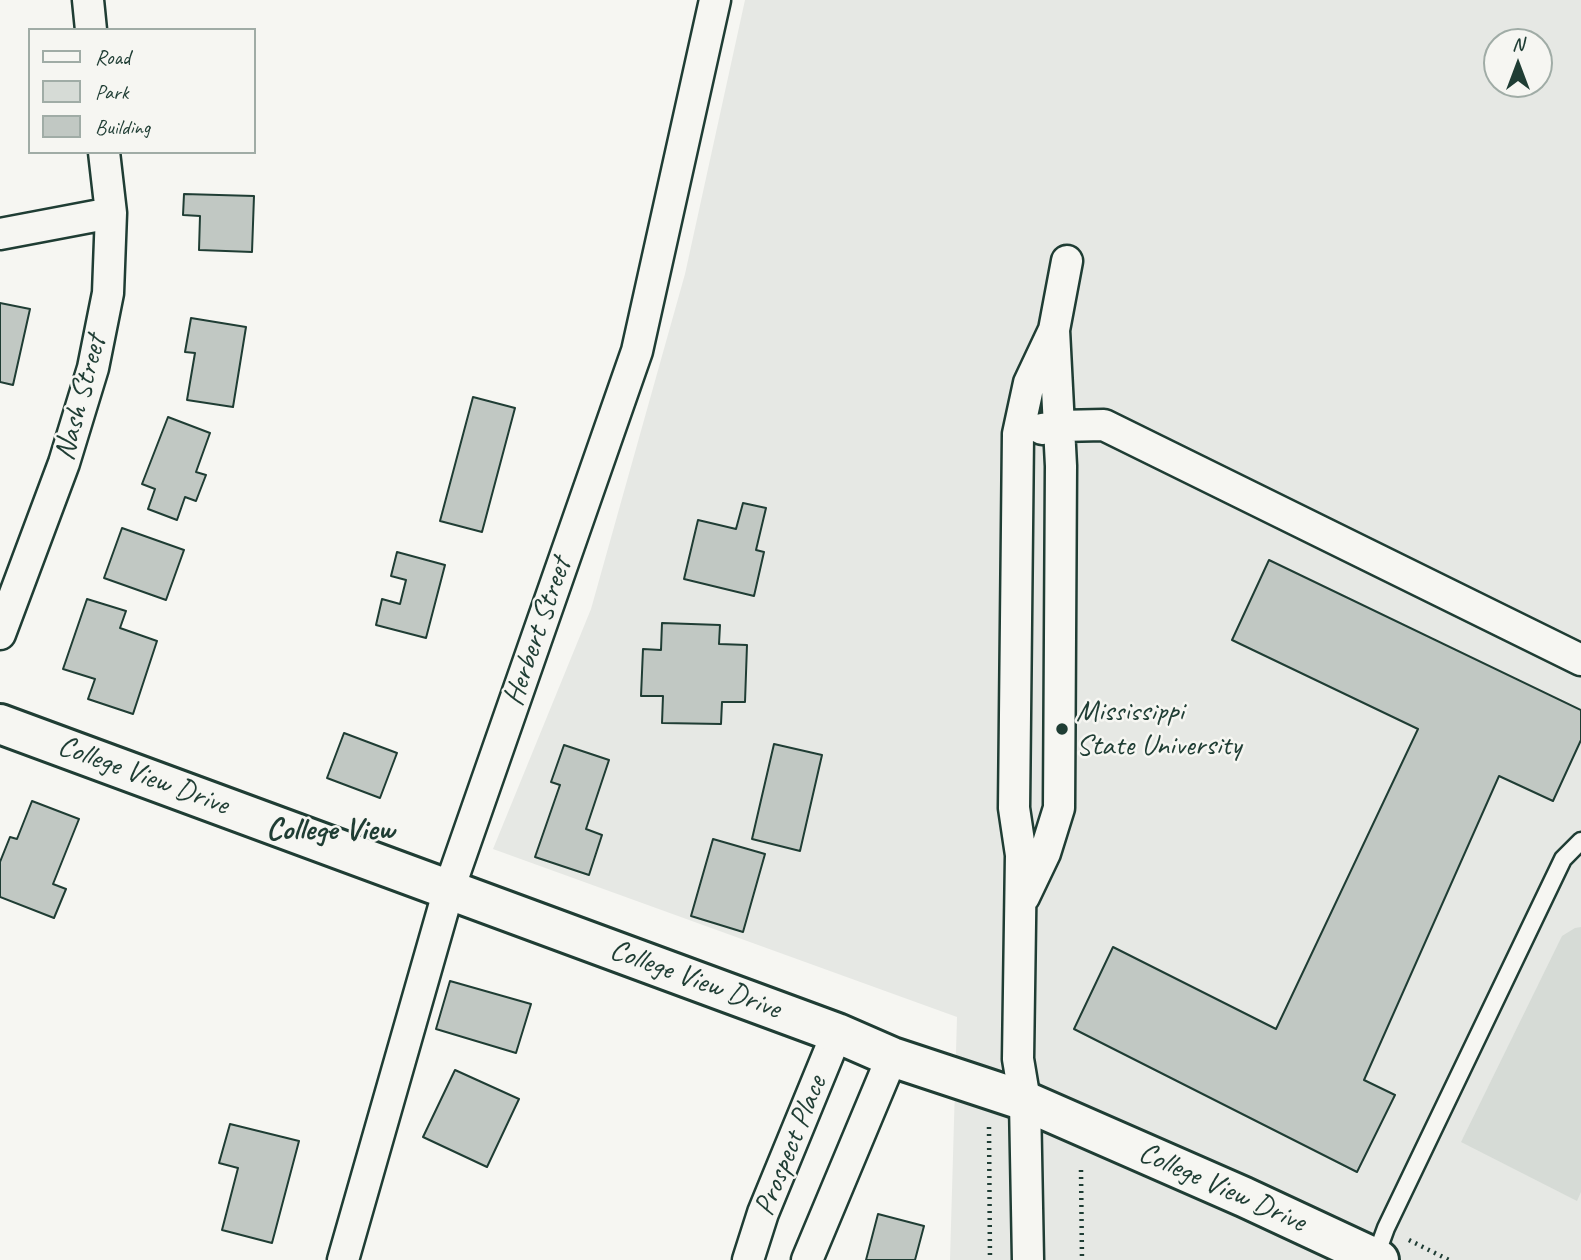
<!DOCTYPE html>
<html>
<head>
<meta charset="utf-8">
<style>
  body { margin:0 }
  #map { position:relative; width:1581px; height:1260px; overflow:hidden; background:#f6f6f2; font-family:Caveat,sans-serif }
  canvas { display:block }
  .legend { position:absolute; left:28px; top:28px; width:228px; height:126px; box-sizing:border-box; background:#f6f6f2; border:2px solid #a0aca6; margin:0; padding:9px 12px; list-style:none; font-size:21px; color:#1f3d34 }
  .legend li { display:flex; align-items:center; gap:14px; height:35px }
  .legend b { width:35px; border:2px solid #a0aca6 }
  .north { position:absolute; left:1483px; top:28px; width:70px; height:70px; box-sizing:border-box; background:#f6f6f2; border:2px solid #a0aca6; border-radius:50%; rotate:0deg; font-size:19px; font-weight:700; line-height:28px; text-align:center; color:#1f3d34 }
  .north::after { content:''; display:block; margin:auto; width:24px; height:32px; background:#1f3d34; clip-path:polygon(50% 0,100% 100%,50% 72%,0 100%) }
</style>
</head>
<body>
<div id="map">
<canvas width="1581" height="1260"></canvas>
<ul class="legend">
<li><b style="height:9px;background:#f6f6f2"></b>Road</li>
<li><b style="height:19px;background:#d6dbd6"></b>Park</li>
<li><b style="height:19px;background:#c1c8c3"></b>Building</li>
</ul>
<div class="north">N</div>
</div>
<script>
const g = document.querySelector('canvas').getContext('2d');
g.lineJoin = 'round';
function paint(path, color) {
  g.fillStyle = color;
  g.fill(path, 'evenodd');
}
function trace(path, color, width, dash) {
  g.strokeStyle = color;
  g.lineWidth = width;
  g.lineCap = dash ? 'butt' : 'round';
  g.setLineDash(dash || []);
  g.stroke(path);
}
function label(font, color, halo, rows, align = 'center') {
  g.font = font + ' Caveat,sans-serif';
  g.lineWidth = 5;
  g.setLineDash([]);
  g.textBaseline = 'middle';
  g.strokeStyle = halo;
  g.fillStyle = color;
  for (const [text, x, y, turn = 0] of rows) {
    g.save();
    g.translate(x, y);
    g.rotate((+turn || 0) * Math.PI / 180);
    g.textAlign = isNaN(turn) ? turn : align;
    if (halo) g.strokeText(text, 0, 0);
    g.fillText(text, 0, 0);
    g.restore();
  }
}
paint(new Path2D(`
  M 745,0 L 1581,0 L 1581,1260 L 950,1260 L 957,1017 L 493,849 L 591,609 L 685,274 ZM 1497,42 L 1539,42 L 1539,84 L 1497,84 Z`), '#e6e8e4');
paint(new Path2D(`
  M 1581,927 L 1581,1192 L 1577,1201 L 1461,1142 L 1562,936 L 1575,928 Z`), '#d6dbd6');
const building = new Path2D(`
  M 184,194 L 254,196 L 252,252 L 199,250 L 200,216 L 183,215 Z
  M 0,303 L 30,309 L 13,385 L 0,382 Z
  M 191,318 L 246,327 L 233,407 L 187,400 L 195,353 L 185,352 Z
  M 473,397 L 515,408 L 482,532 L 440,521 Z
  M 168,417 L 210,433 L 196,472 L 206,475 L 196,501 L 185,497 L 177,520 L 148,509 L 155,489 L 142,484 Z
  M 743,503 L 766,508 L 756,550 L 764,552 L 754,596 L 684,579 L 698,520 L 736,529 Z
  M 122,528 L 184,550 L 166,600 L 104,578 Z
  M 397,552 L 445,565 L 426,638 L 376,625 L 382,599 L 400,604 L 406,580 L 391,576 Z
  M 1269,560 L 1581,710 L 1581,740 L 1553,801 L 1499,776 L 1364,1080 L 1395,1095 L 1357,1172 L 1074,1029 L 1113,947 L 1276,1029 L 1418,729 L 1232,640 Z
  M 87,599 L 126,611 L 120,628 L 157,641 L 133,714 L 88,699 L 95,679 L 63,669 Z
  M 662,623 L 720,625 L 719,644 L 747,645 L 745,702 L 722,702 L 721,724 L 662,723 L 663,696 L 641,696 L 643,649 L 661,650 Z
  M 344,733 L 397,753 L 380,798 L 327,778 Z
  M 774,744 L 822,755 L 800,851 L 752,839 Z
  M 564,745 L 609,760 L 586,829 L 602,835 L 589,875 L 535,857 L 560,785 L 551,782 Z
  M 32,801 L 79,819 L 53,884 L 66,889 L 54,918 L 0,897 L 0,862 L 10,837 L 17,839 Z
  M 713,839 L 765,854 L 743,932 L 691,916 Z
  M 450,981 L 531,1004 L 516,1053 L 436,1029 Z
  M 455,1070 L 519,1099 L 487,1167 L 423,1137 Z
  M 230,1124 L 299,1141 L 272,1243 L 222,1230 L 238,1168 L 219,1163 Z
  M 878,1214 L 924,1226 L 915,1260 L 866,1260 Z`);
paint(building, '#c1c8c3');
trace(building, '#1f3d34', 2);
const lane = new Path2D(`
  M 1375,1258 L 1386,1228 L 1563,859 L 1581,841`);
const street = new Path2D(`
  M 88,0 L 91,30
  M 0,234 L 111,213
  M 1042,429 L 1059,426 L 1104,425 L 1581,660
  M 0,634 L 64,463 L 93,368 L 108,293 L 111,213 L 104,152
  M 1024,897 L 1045,853 L 1059,808 L 1061,466 L 1054,330 L 1067,261
  M 343,1260 L 449,889 L 637,351 L 715,0
  M 748,1260 L 763,1213 L 837,1033
  M 807,1260 L 892,1057
  M 1028,1260 L 1025,1101 L 1018,1059 L 1021,855 L 1014,808 L 1018,434 L 1029,383 L 1054,330`);
const secondary = new Path2D(`
  M 0,724 L 837,1033 L 892,1057 L 1025,1101 L 1244,1197 L 1379,1260`);
trace(lane, '#1f3d34', 21);
trace(street, '#1f3d34', 35);
trace(secondary, '#1f3d34', 44);
trace(new Path2D(`
  M 989,1127 L 990,1260
  M 1081,1170 L 1082,1260
  M 1409,1240 L 1449,1260`), '#1f3d34', 4.5, [2, 5]);
trace(lane, '#f6f6f2', 16);
trace(street, '#f6f6f2', 30);
trace(secondary, '#f6f6f2', 38);
for (const [x, y, r, color] of [
  [1062,729,7,"#1f3d34"]
]) {
  const dot = new Path2D();
  dot.arc(x, y, r, 0, 2 * Math.PI);
  g.fillStyle = color;
  g.fill(dot);
  trace(dot, '#f6f6f2', 2.5);
}
label('30px', '#1f3d34', '#f6f6f2', [
  ["Nash Street",81,398,-75],
  ["Herbert Street",538,632,-71],
  ["College View Drive",143,776,20],
  ["College View Drive",695,980,20],
  ["Prospect Place",791,1146,-68],
  ["College View Drive",1222,1188,24]
]);
label('30px', '#1f3d34', '#f6f6f2', [
  ["Mississippi",1076,712],
  ["State University",1076,746]
], 'left');
label('bold 32px', '#1f3d34', '#f6f6f2', [
  ["College View",330,831]
]);
</script>
</body>
</html>
